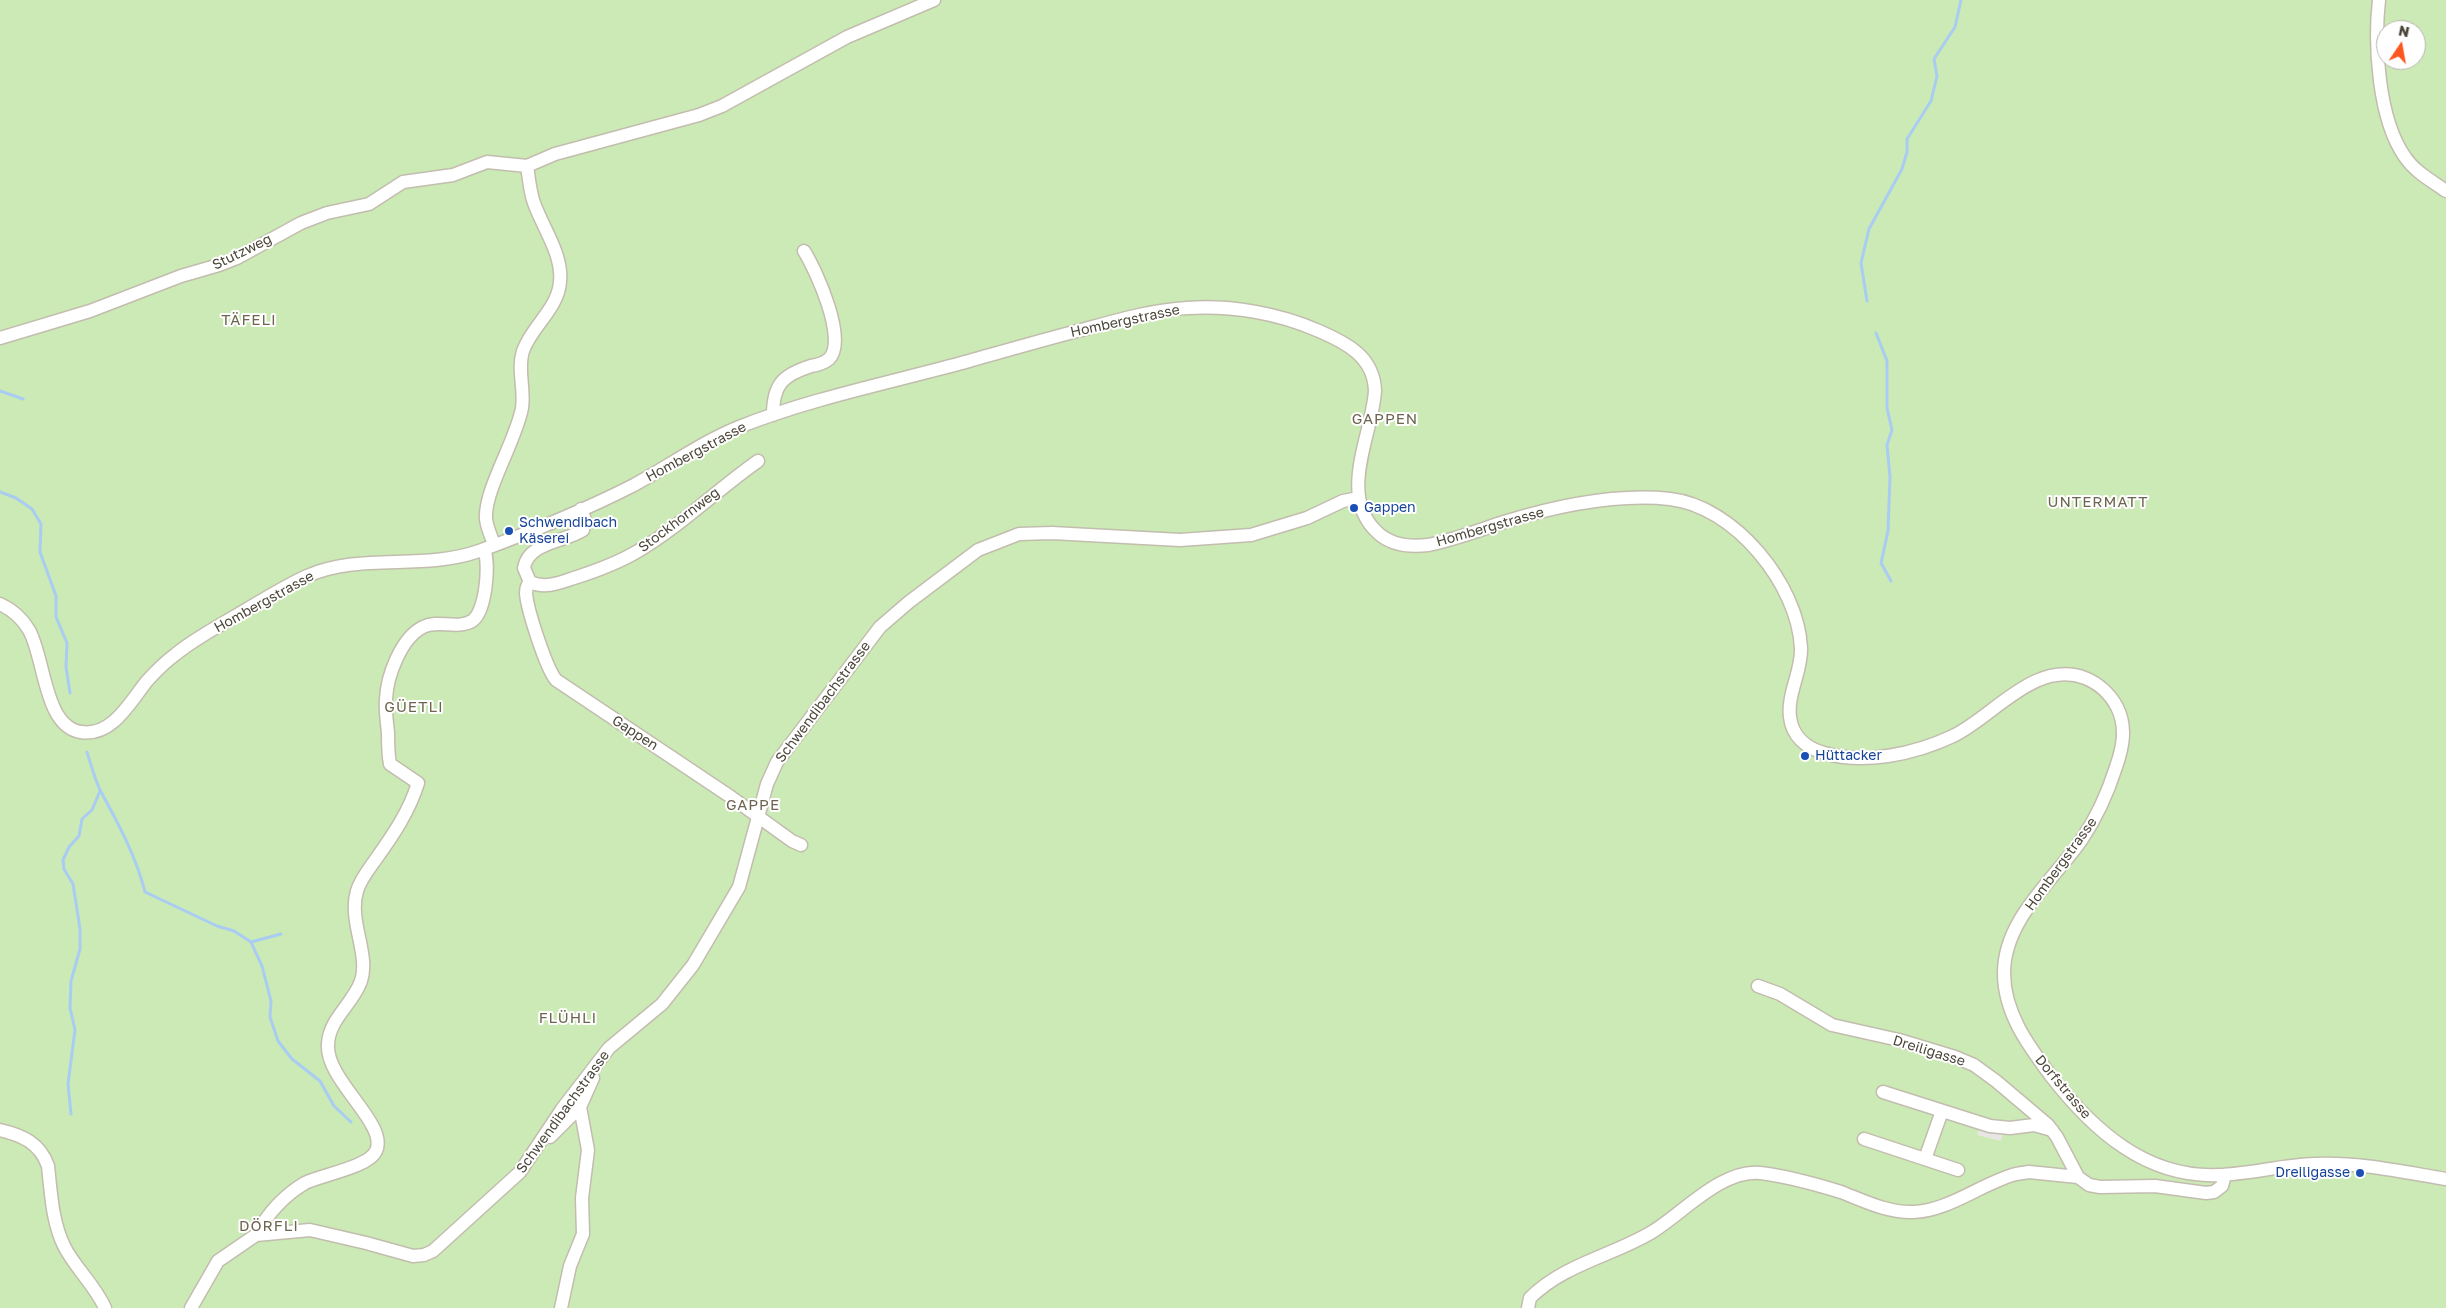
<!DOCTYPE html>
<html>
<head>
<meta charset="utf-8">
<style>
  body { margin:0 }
  #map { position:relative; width:2446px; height:1308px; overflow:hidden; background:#f6f4ec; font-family:"Golos Text",sans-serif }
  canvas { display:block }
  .north { position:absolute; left:2376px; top:20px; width:50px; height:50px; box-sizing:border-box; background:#fff; border:1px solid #b7b5b0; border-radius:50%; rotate:12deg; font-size:14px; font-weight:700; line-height:20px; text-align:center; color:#4b4639 }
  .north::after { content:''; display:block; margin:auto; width:18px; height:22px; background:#fb571e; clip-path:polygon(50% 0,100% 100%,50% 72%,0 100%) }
</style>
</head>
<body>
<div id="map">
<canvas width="2446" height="1308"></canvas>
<div class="north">N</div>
</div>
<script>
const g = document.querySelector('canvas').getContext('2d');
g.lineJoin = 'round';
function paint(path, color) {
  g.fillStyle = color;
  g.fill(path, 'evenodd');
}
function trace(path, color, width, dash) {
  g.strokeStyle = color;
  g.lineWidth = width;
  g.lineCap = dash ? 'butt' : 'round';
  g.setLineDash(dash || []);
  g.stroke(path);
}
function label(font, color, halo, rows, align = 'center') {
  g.font = font + ' "Golos Text",sans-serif';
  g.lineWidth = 4;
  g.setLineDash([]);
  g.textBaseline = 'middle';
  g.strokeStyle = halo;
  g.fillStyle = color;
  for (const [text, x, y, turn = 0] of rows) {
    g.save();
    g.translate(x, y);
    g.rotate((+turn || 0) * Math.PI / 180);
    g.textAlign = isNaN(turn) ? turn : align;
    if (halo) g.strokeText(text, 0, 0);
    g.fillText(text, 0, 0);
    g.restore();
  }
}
paint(new Path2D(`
  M 0,0 L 2446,0 L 2446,1308 L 0,1308 ZM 2386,30 L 2416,30 L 2416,60 L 2386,60 Z`), '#cceab5');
paint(new Path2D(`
  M 1980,1126 L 2003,1131 L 2001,1141 L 1977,1135 Z`), '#e8e6e3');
trace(new Path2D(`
  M 1867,301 L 1861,263 L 1869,229 L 1902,169 L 1907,152 L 1907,139 L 1931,101 L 1937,76 L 1934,59 L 1955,27 L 1961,0
  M 1876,333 L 1887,361 L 1887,408 L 1892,430 L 1887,445 L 1890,477 L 1888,531 L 1881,563 L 1891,581
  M 0,391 L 23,399
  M 0,492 L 16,498 L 32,509 L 41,524 L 40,552 L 56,596 L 56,617 L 67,643 L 66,667 L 70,693
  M 87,752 C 91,765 95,780 101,792 C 119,825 136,856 145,892 L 217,926 L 234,931 L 251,942 L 262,966 L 271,1001 L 270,1017 L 278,1041 L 292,1059 L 320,1081 L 334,1106 L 351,1122
  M 251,942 L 281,934
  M 71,1114 L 68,1084 L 75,1030 L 70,1008 L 71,981 L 80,949 L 80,929 L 73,884 L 64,869 L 63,860 L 69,847 L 79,836 L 82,819 L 92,810 L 100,791`), '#a9ccf2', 3);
const minor = new Path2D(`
  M 2379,0 C 2374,44 2378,119 2405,157 C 2415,172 2432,181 2446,191
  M 0,338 L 90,311 L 181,276 L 219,265 L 237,258 L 301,223 L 327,213 L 369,204 L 403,182 L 453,175 L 487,162 L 527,166 L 555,154 L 699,115 L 722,106 L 847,37 L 934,0
  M 773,415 C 773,384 783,375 811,366 C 817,365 824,363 829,359 C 848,340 816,270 804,251
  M 581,509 L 585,520 L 583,530 C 565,542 528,542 524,568 L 530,582 C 545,589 559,583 574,578 C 596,571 618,563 638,551 C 678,528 718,489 758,461
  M 494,544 C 491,536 487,528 486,519 C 484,490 516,441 522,408 C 525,389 517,369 523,351 C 531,327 558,309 560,282 C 563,255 543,228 534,203 C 530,192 529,179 527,166
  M 530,582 C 527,585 526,588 526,593 C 527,609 546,668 556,680 L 731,797 L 792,841 L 801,845
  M 0,604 C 13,610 22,618 29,630 C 45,658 44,727 81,732 C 112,737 130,702 147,681 C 156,671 165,662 176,654 C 197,637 221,625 244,611 C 264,599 285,586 307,576 C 362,552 422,571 479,551 C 531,532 585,510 634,485 C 669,466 702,442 739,427 C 812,398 893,382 969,361 C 1008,350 1046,339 1085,329 C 1118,320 1152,310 1187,308 C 1231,305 1278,313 1319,331 C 1347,343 1374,357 1375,391 C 1372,436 1337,496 1378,533 C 1391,545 1411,547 1428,545 C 1454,540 1479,530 1504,522 C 1556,506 1615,493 1670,499 C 1734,506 1798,584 1801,648 C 1802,671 1787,694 1790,717 C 1792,736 1806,748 1824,753 C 1864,765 1915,754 1953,736 C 1993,717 2035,659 2085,678 C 2098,683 2110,694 2117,707 C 2127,727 2123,747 2116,767 C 2108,792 2097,817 2082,839 C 2054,880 2004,919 2004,973 C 2004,1013 2028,1045 2051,1076 C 2093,1130 2146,1178 2218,1175 C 2250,1174 2282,1165 2315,1164 C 2359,1162 2403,1172 2446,1179
  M 1758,986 L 1780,994 L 1832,1025 L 1899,1040 L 1955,1057 L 1974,1065 L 1996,1081 L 2048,1125 L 2057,1137 L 2078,1177 L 2089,1185 L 2100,1187 L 2155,1186 L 2206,1193 L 2214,1192 L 2222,1186 L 2225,1175
  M 1883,1092 L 1990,1126 L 2010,1128 L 2034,1125 L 2052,1130
  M 0,1130 C 22,1135 40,1143 48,1166 C 51,1193 52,1221 64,1246 C 75,1268 95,1285 105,1308
  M 550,1137 L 580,1107
  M 1864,1139 L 1958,1170
  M 1925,1159 L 1942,1111
  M 256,1235 C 268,1213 283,1196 305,1183 C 321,1175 369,1167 376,1151 C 389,1124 325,1080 328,1044 C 329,1019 353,1004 361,981 C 370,954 348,921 357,891 C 360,880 369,869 376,859 C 393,835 409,812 418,783 L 390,764 C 388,754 388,743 388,733 C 387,722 385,710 386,699 C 387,676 401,638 423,627 C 438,619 456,630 472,621 C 486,612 490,563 484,549
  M 191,1308 L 218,1261 L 256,1235 L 310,1230 L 366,1243 L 413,1256 L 424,1255 L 433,1251 L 520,1172 L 562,1109 L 609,1048 L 662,1004 L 693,965 L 739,887 L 767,784 L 777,762 L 880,627 L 909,602 L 978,550 L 1019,534 L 1052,533 L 1180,540 L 1251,535 L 1307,518 L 1343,501 L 1359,498
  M 561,1308 L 570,1266 L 583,1234 L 582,1198 L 588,1150 L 580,1107 L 593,1078
  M 1528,1308 L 1530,1298 C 1564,1264 1612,1256 1652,1232 C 1683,1213 1722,1169 1760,1173 C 1787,1176 1815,1184 1841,1192 C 1864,1201 1888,1213 1913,1212 C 1949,1211 1982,1183 2016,1174 L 2029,1172 L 2078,1177`);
trace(minor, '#c2bdae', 15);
trace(minor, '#fff', 12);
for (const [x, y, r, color] of [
  [1354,508,5,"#1a4fb4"],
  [509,531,5,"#1a4fb4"],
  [1805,756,5,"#1a4fb4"],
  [2360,1173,5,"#1a4fb4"]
]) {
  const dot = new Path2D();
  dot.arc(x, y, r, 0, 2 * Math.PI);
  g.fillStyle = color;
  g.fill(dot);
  trace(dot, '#fff', 2);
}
label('14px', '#4b4639', '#fff', [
  ["Stutzweg",242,252,-26],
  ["Hombergstrasse",1125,321,-12],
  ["Hombergstrasse",696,452,-28],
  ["Stockhornweg",679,520,-37],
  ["Hombergstrasse",1490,527,-16],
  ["Hombergstrasse",264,602,-29],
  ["Schwendibachstrasse",823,702,-53],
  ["Gappen",635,733,33],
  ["Hombergstrasse",2061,864,-54],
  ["Dreiligasse",1929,1051,17],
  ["Dorfstrasse",2063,1087,50],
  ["Schwendibachstrasse",563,1112,-54]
]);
label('14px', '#164399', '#fff', [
  ["Gappen",1364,508],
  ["Schwendibach",519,523],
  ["Käserei",519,539],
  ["Hüttacker",1815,756],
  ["Dreiligasse",2350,1173,"right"]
], 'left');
g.letterSpacing = '1px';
label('15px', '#6e6550', '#fff', [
  ["TÄFELI",249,320],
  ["GAPPEN",1385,419],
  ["UNTERMATT",2098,502],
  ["GÜETLI",414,707],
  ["GAPPE",753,805],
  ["FLÜHLI",568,1018],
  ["DÖRFLI",269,1226]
]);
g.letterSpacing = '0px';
</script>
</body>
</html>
